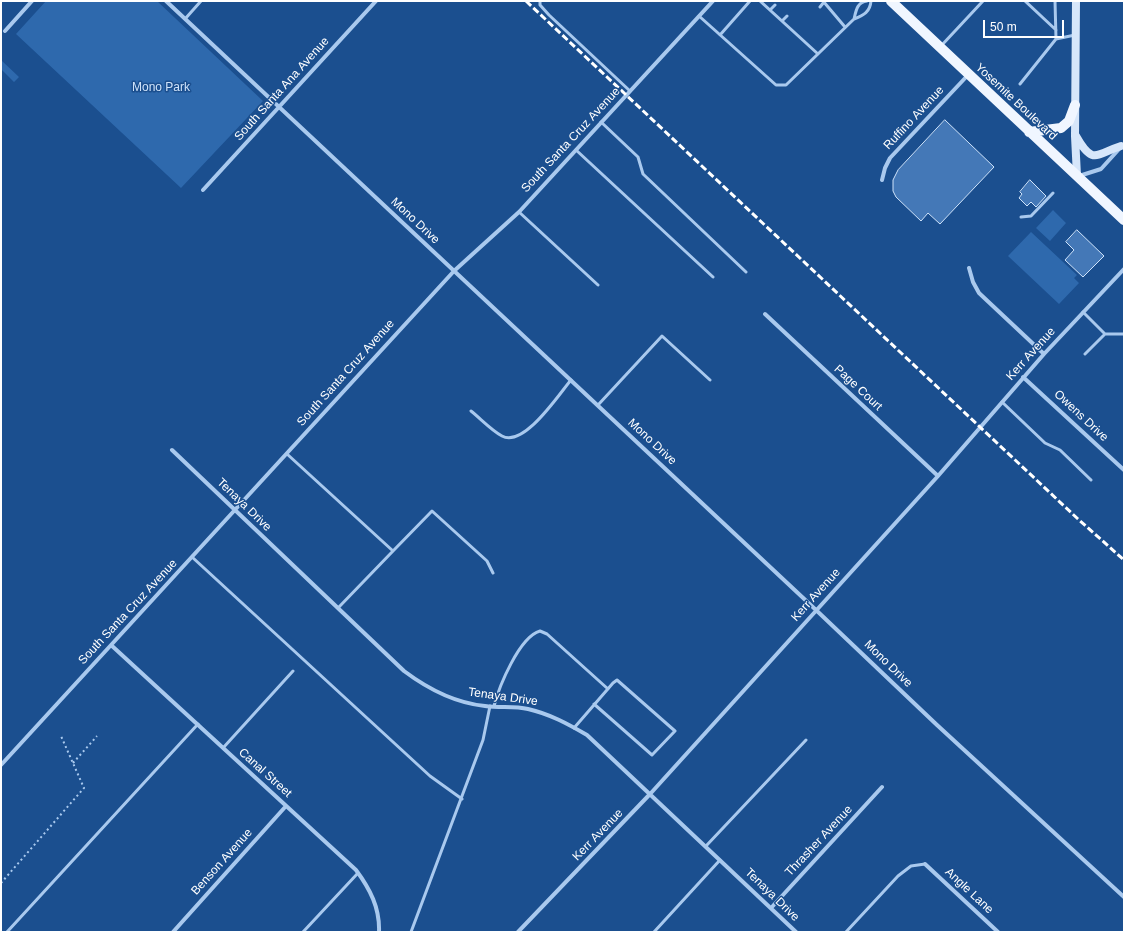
<!DOCTYPE html>
<html>
<head>
<meta charset="utf-8">
<style>
  body { margin:0 }
  #map { position:relative; width:1125px; height:933px; overflow:hidden; background:#1b4f8f; font-family:Arial,sans-serif }
  canvas { display:block }
  .frame { position:absolute; inset:0; border:2px solid #fff; pointer-events:none }
  .scale { position:absolute; left:983px; top:20px; width:81px; height:18px; box-sizing:border-box; border:2px solid #fff; border-top:0; padding-left:5px; font-size:12px; line-height:14px; white-space:nowrap; color:#fff; -webkit-text-stroke:3px #1b4f8f; paint-order:stroke }
</style>
</head>
<body>
<div id="map">
<canvas width="1125" height="933"></canvas>
<div class="frame"></div>
<div class="scale">50 m</div>
</div>
<script>
const g = document.querySelector('canvas').getContext('2d');
g.lineJoin = 'round';
function paint(path, color) {
  g.fillStyle = color;
  g.fill(path, 'evenodd');
}
function trace(path, color, width, dash) {
  g.strokeStyle = color;
  g.lineWidth = width;
  g.lineCap = dash ? 'butt' : 'round';
  g.setLineDash(dash || []);
  g.stroke(path);
}
function label(font, color, halo, rows, align = 'center') {
  g.font = font + ' Arial,sans-serif';
  g.lineWidth = 3;
  g.setLineDash([]);
  g.textBaseline = 'middle';
  g.strokeStyle = halo;
  g.fillStyle = color;
  for (const [text, x, y, turn = 0] of rows) {
    g.save();
    g.translate(x, y);
    g.rotate((+turn || 0) * Math.PI / 180);
    g.textAlign = isNaN(turn) ? turn : align;
    if (halo) g.strokeText(text, 0, 0);
    g.fillText(text, 0, 0);
    g.restore();
  }
}
paint(new Path2D(`
  M 46,1 L 157,1 L 263,101 L 181,188 L 16,34 Z
  M 1,60 L 19,77 L 14,82 L 1,69 Z
  M 1053,210 L 1066,223 L 1050,241 L 1036,228 Z
  M 1031,232 L 1077,275 L 1074,278 L 1079,283 L 1059,304 L 1008,256 Z`), '#2e69ad');
const building = new Path2D(`
  M 945,120 L 994,167 L 940,224 L 928,213 L 921,221 L 896,197 L 893,191 L 893,180 L 898,170 Z
  M 1030,180 L 1046,196 L 1036,207 L 1031,202 L 1027,206 L 1019,198 L 1022,194 L 1020,192 Z
  M 1077,230 L 1104,256 L 1083,277 L 1065,260 L 1074,250 L 1066,242 Z`);
paint(building, '#4478b7');
trace(building, '#cfe3fa', 1);
trace(new Path2D(`
  M 73,763 L 97,736
  M 1,883 L 84,788 L 61,736`), '#a9c9ee', 2, [2, 3]);
trace(new Path2D(`
  M 540,1 L 540,5 L 549,15 L 630,91
  M 760,1 L 818,54
  M 823,1 L 845,27
  M 1025,1 L 1056,30
  M 1055,1 L 1056,39
  M 820,7 L 824,2
  M 770,10 L 775,5
  M 699,16 L 776,85 L 786,85 L 854,19 C 864,15 870,12 871,1
  M 185,19 L 201,1
  M 854,19 C 856,11 857,2 867,1
  M 782,21 L 787,16
  M 720,35 L 750,1
  M 941,46 L 983,1
  M 1020,84 L 1056,39 L 1075,35
  M 601,122 L 638,157 L 643,174 L 746,272
  M 576,150 L 713,277
  M 519,212 L 598,285
  M 1021,217 L 1031,216 L 1053,193
  M 1083,312 L 1105,334 L 1124,334
  M 1085,354 L 1105,334
  M 1002,402 L 1045,443 L 1060,450 L 1091,480
  M 598,405 L 662,336 L 710,380
  M 471,411 C 481,419 491,430 502,436 C 524,448 559,394 571,380
  M 287,454 L 393,551 L 338,608
  M 393,551 L 432,511 L 487,561 L 493,573
  M 192,557 L 430,776 L 462,799
  M 494,706 C 499,687 519,637 540,631 L 547,634 L 608,689
  M 574,728 L 613,683 L 617,680 L 675,731 L 652,755 L 594,704
  M 223,748 L 293,671
  M 706,846 L 806,740
  M 7,932 L 198,724
  M 303,932 L 358,873
  M 411,932 L 483,740 L 490,706
  M 654,932 L 720,860
  M 846,932 L 898,876 L 911,866 L 925,864`), '#a9c9ee', 3);
trace(new Path2D(`
  M 166,1 L 816,610 L 937,725 L 1124,897
  M 5,31 L 32,1
  M 1079,176 L 1101,169 L 1120,148
  M 882,180 L 885,168 L 890,158 L 968,75
  M 203,190 L 376,1
  M 969,268 L 973,282 L 979,293 L 1044,354
  M 765,314 L 938,476
  M 1023,377 L 1124,470
  M 172,450 L 404,671 C 428,689 455,703 485,706 C 500,708 514,706 528,709 C 550,714 568,724 587,735 L 796,932
  M 111,645 L 356,870 C 370,889 380,908 379,932
  M 1,765 L 454,271 L 519,212 L 713,1
  M 925,864 L 998,932
  M 771,908 L 882,787
  M 173,932 L 286,806
  M 518,932 L 651,793 L 938,476 L 1044,354 L 1124,269`), '#a9c9ee', 4);
trace(new Path2D(`
  M 1076,1 L 1075,136 L 1077,176
  M 1076,136 C 1093,166 1096,154 1121,146`), '#d6e6fa', 8);
trace(new Path2D(`
  M 891,1 L 1124,220
  M 1029,132 L 1061,128 L 1069,121 L 1075,105`), '#f0f6ff', 10);
trace(new Path2D(`
  M 526,1 L 1078,519 L 1124,560`), '#fff', 3, [7, 3]);
label('12px', '#cfe3fa', '#1b4f8f', [
  ["Mono Park",161,88]
]);
label('12px', '#fff', '#1b4f8f', [
  ["South Santa Ana Avenue",282,89,-48],
  ["Yosemite Boulevard",1016,102,43],
  ["Ruffino Avenue",914,118,-47],
  ["South Santa Cruz Avenue",571,140,-47],
  ["Mono Drive",415,221,43],
  ["Kerr Avenue",1031,354,-48],
  ["South Santa Cruz Avenue",346,373,-48],
  ["Page Court",858,388,43],
  ["Owens Drive",1081,416,43],
  ["Mono Drive",652,442,43],
  ["Tenaya Drive",244,505,44],
  ["Kerr Avenue",816,595,-48],
  ["South Santa Cruz Avenue",128,612,-47],
  ["Mono Drive",888,664,44],
  ["Tenaya Drive",503,697,8],
  ["Canal Street",265,773,42],
  ["Kerr Avenue",598,835,-46],
  ["Thrasher Avenue",819,841,-47],
  ["Benson Avenue",222,862,-48],
  ["Angle Lane",969,891,43],
  ["Tenaya Drive",772,895,44]
]);
</script>
</body>
</html>
